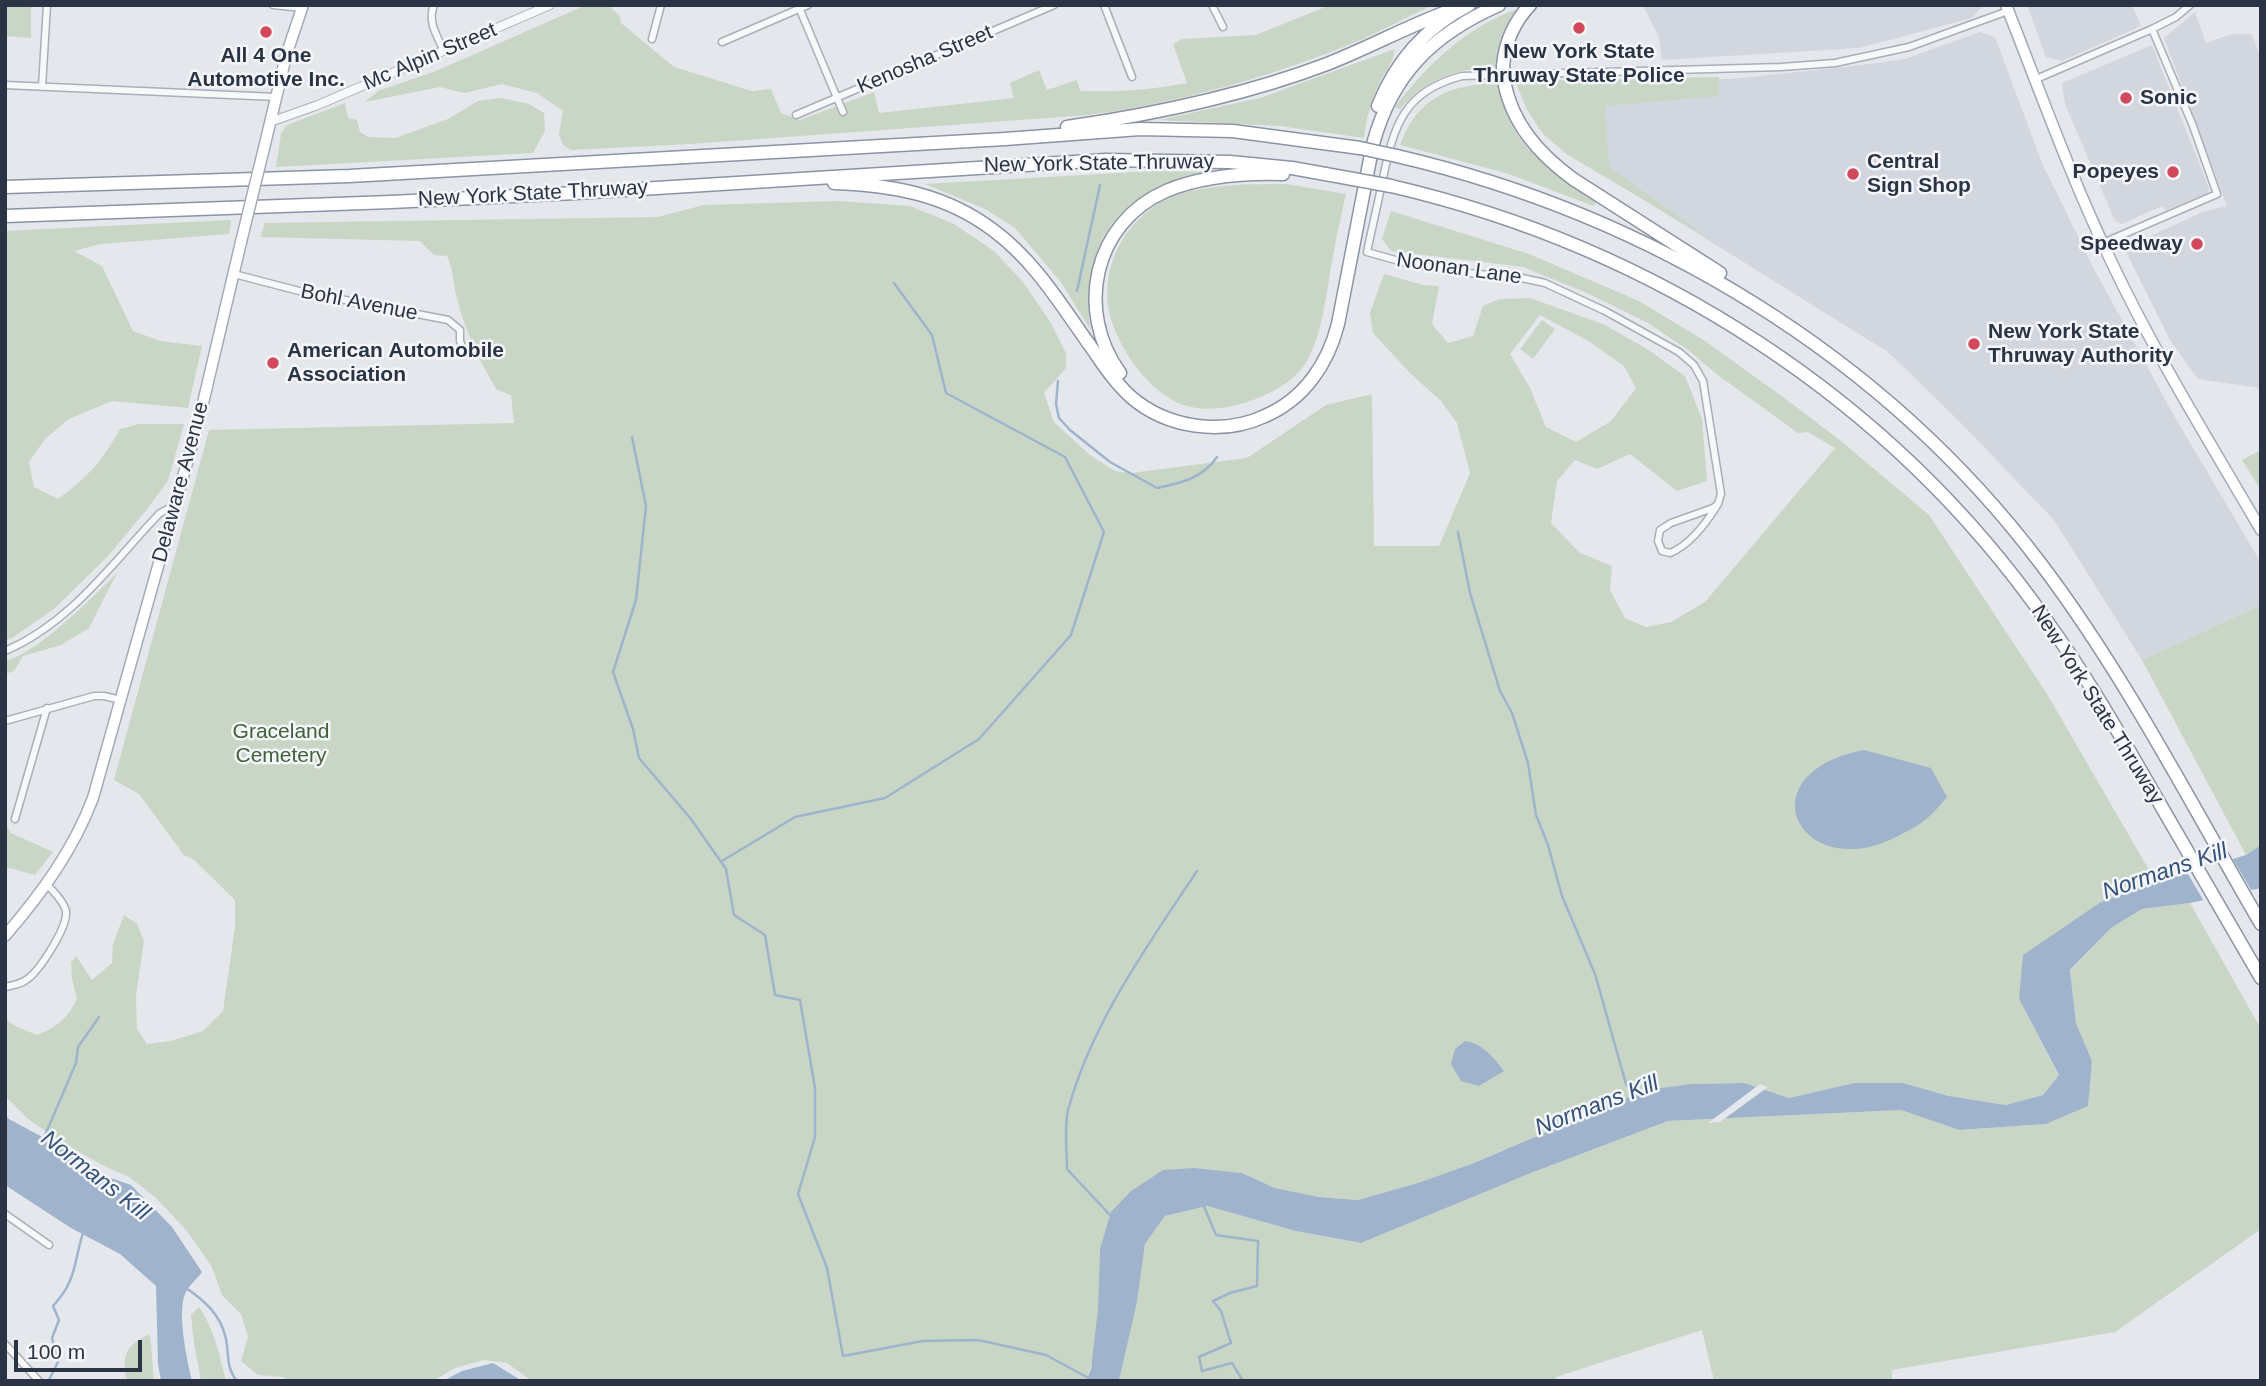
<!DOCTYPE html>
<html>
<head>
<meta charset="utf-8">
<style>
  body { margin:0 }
  #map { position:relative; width:2266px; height:1386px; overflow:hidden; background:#e4e7ec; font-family:Helvetica,sans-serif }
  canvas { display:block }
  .frame { position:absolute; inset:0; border:7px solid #2b3445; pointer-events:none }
  .scale { position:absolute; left:14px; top:1340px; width:128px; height:32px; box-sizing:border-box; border:4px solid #2b3445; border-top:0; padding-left:9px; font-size:21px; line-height:24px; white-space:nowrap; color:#2b3445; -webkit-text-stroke:5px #f4f6f9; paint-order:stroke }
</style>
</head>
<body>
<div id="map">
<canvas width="2266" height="1386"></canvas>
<div class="frame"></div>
<div class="scale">100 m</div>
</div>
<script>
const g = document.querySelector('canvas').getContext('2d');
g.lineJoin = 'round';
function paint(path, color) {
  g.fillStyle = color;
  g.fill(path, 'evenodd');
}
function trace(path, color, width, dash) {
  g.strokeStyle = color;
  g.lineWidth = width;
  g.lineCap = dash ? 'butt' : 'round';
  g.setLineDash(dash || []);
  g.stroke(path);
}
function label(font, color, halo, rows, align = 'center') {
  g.font = font + ' Helvetica,sans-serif';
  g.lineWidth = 5;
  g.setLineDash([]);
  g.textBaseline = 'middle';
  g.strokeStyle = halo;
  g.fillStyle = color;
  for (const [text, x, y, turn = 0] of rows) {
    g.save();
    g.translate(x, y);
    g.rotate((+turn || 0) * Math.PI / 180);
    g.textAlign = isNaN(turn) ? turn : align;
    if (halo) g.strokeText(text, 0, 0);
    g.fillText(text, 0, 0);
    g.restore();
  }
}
paint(new Path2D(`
  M 1643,5 L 1982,5 L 1982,7 L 1972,18 L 1859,48 L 1662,60 L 1659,38 Z
  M 2027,5 L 2132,5 L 2141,26 L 2062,61 L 2046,57 Z
  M 2195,12 L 2206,43 L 2232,34 L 2252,34 L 2261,60 L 2261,388 L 2198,379 L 2170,340 L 2124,248 L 2205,211 L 2227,206 L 2164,38 Z
  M 1980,32 L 1995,37 L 2042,163 L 2093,267 L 2173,414 L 2261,563 L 2261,605 L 2142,660 L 2054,520 L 1959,421 L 1888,352 L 1623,187 L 1592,162 L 1573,87 L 1742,78 L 1862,65 L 1905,59 Z
  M 2152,45 L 2209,188 L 2208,193 L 2166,210 L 2162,206 L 2122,224 L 2115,221 L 2065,104 L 2062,83 Z`), '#d2d6de');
paint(new Path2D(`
  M 5,5 L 31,5 L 31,38 L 5,36 Z
  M 586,5 L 608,5 L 619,15 L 621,23 L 674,67 L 752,91 L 771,89 L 781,113 L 800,120 L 874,92 L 879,113 L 1014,98 L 1010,83 L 1039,70 L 1047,90 L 1077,80 L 1080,91 C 1117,92 1151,90 1187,83 L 1173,44 L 1182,39 L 1256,35 L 1330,5 L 1433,5 C 1402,19 1373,36 1341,48 C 1260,80 1175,103 1089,115 L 690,144 L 571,150 L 563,145 L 559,134 L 563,111 L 537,93 L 502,84 L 465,93 L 440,87 L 365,102 L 378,91 L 436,71 Z
  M 1517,9 C 1503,26 1498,45 1496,66 C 1457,69 1426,78 1400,109 L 1395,107 C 1428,64 1465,28 1517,9 Z
  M 1395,49 C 1393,64 1385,71 1379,84 C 1371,102 1366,119 1364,138 L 1280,126 L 1159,120 L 1260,98 Z
  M 1719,77 L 1719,96 L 1605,106 L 1609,167 L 1713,241 L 1568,155 L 1543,134 L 1527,110 L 1515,81 Z
  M 1496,83 C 1501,99 1506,114 1514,129 C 1530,158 1569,185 1597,201 L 1594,206 L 1506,173 L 1400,145 C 1417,98 1449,85 1496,83 Z
  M 501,98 L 529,104 L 544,113 L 545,131 L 533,153 L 276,167 L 281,134 L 287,125 L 345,103 L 348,118 L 357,120 L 360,132 L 368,137 L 395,138 L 448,119 L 478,101 Z
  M 1153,171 L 1217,172 C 1198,177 1175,179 1158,187 C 1097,218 1085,266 1090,329 L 1060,281 L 1015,228 L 985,209 L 925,184 Z
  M 1286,184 L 1346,194 C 1341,216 1336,238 1332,261 C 1326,295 1323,334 1305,364 C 1295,380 1275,391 1258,398 C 1239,406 1212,412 1191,407 C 1151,399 1113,343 1108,305 C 1104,274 1116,243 1136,222 C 1147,211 1161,200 1176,195 C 1211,184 1249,184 1286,184 Z
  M 839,201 L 910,206 L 954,224 L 994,251 L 1023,282 L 1051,323 L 1066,353 L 1066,368 L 1044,393 L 1054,422 L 1091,456 L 1115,471 L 1131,473 L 1247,458 L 1326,405 L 1372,394 L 1374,546 L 1439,546 L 1470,473 L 1457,423 L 1441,401 L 1411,374 L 1373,333 L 1370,313 L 1384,274 L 1423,285 L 1439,286 L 1432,324 L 1448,343 L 1473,336 L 1483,306 L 1500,299 L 1530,298 L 1603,324 L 1647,349 L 1685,376 L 1702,419 L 1707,481 L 1677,491 L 1630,454 L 1597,469 L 1575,460 L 1557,481 L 1551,523 L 1580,553 L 1612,566 L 1610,590 L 1625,618 L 1646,627 L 1671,622 L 1705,602 L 1835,448 L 1808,432 L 1798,433 L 1719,376 L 1688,350 L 1648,323 L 1587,293 L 1523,267 L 1391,251 L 1382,239 L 1391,211 L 1529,254 L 1639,301 L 1705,341 L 1783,397 L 1841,441 L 1929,515 L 2047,694 L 2156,882 L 2101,902 L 2019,999 L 2059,1076 L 2043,1095 L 2006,1105 L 1949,1096 L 1903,1083 L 1854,1083 L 1789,1098 L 1744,1083 L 1691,1084 L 1645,1090 L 1474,1163 L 1419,1183 L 1358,1200 L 1319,1197 L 1275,1188 L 1242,1173 L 1195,1168 L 1100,1249 C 1099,1290 1101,1343 1086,1381 L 532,1381 L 507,1363 L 483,1360 L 455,1368 L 433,1381 L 287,1381 L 284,1377 L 258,1375 L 241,1361 L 248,1337 L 241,1314 L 222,1295 L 212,1267 L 187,1231 L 155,1197 L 129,1177 L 102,1165 L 57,1139 L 28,1119 L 5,1096 L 5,1019 L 17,1027 L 37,1035 C 57,1027 67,1019 77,999 L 72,979 L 71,962 L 76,956 L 92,980 L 112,963 L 113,944 L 124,915 L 137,924 L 144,941 L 136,996 L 137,1029 L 147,1044 L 171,1041 L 203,1031 L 223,1011 L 235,927 L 235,900 L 193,859 L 184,855 L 139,794 L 114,780 L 209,430 L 514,423 L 511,395 L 497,390 C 480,363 465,330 457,299 C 453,283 454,272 447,256 L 434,255 L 420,241 L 260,237 L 265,223 L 658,217 L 704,205 ZM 1540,315 L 1590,342 L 1624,366 L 1636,388 L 1611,421 L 1576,442 L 1546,427 L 1530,388 L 1510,354 Z
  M 231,220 L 229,234 L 101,244 L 74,251 L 102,266 L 133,331 L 160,341 L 202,346 L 188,408 L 112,401 L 69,419 L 45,439 L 29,462 L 34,487 L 58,499 C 87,478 102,461 120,429 L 139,424 L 184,424 L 168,481 L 147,509 L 108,556 L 55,608 L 12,638 L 5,640 L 5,231 Z
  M 1542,320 L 1555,329 L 1533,359 L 1520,349 Z
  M 2261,450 L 2261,490 L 2242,460 Z
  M 117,573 L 89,628 L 61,645 L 23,656 L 14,671 L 5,674 L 5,661 C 38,653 93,597 117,573 Z
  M 2261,605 L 2261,845 L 2246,855 L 2142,660 Z
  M 5,824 L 11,833 L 53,852 L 35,875 L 10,868 L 5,869 Z
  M 2190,903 L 2261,1029 L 2261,1229 L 2115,1332 L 1892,1370 L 1892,1381 L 1714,1381 L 1702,1330 L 1556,1377 L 1556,1381 L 1118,1381 L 1137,1302 L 1145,1244 L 1165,1216 L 1207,1206 L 1296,1231 L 1361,1243 L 1531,1173 L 1668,1121 L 1901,1110 L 1959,1130 L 2046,1124 L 2087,1106 L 2092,1061 L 2076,1023 L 2070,971 L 2111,928 L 2142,909 Z
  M 199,1307 C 215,1331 219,1354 226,1381 L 201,1381 L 194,1343 L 191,1315 Z
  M 150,1334 L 154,1381 L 127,1381 C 121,1355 126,1345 150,1334 Z`), '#c9d6c5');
paint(new Path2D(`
  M 1864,750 L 1931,768 L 1947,797 C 1940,805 1933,814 1925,820 C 1918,826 1909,830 1902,834 C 1802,890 1740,774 1864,750 Z
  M 2261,845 L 2261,888 L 2190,903 L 2142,909 L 2111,928 L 2070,970 L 2076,1023 L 2092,1061 L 2088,1106 L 2046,1124 L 1959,1130 L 1901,1110 L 1668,1121 L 1531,1173 L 1361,1243 L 1296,1231 L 1207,1206 L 1165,1216 L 1145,1244 L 1137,1302 L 1120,1376 L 1118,1381 L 1086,1381 L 1091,1369 L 1098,1309 L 1100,1249 L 1111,1212 L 1131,1191 L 1163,1170 L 1195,1168 L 1242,1173 L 1275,1188 L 1319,1197 L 1358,1200 L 1418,1183 L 1474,1163 L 1645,1090 L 1691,1084 L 1744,1083 L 1789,1098 L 1854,1083 L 1903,1083 L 1949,1096 L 2006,1105 L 2043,1095 L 2059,1075 L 2019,999 L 2023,955 L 2101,902 L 2156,882 L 2246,855 Z
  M 1465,1041 C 1482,1043 1494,1058 1504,1071 L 1479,1086 L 1461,1081 L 1451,1064 L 1455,1049 Z
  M 5,1115 L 9,1119 L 81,1158 L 105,1176 L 131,1185 L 172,1227 L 202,1272 C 197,1279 188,1286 185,1294 C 177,1313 187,1360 192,1381 L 161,1381 L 158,1364 L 156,1286 L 120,1254 L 71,1228 L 5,1185 Z
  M 493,1363 L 522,1381 L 443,1381 L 462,1371 Z`), '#9fb4cc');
paint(new Path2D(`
  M 2231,856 L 2253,893 L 2205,903 L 2185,869 Z
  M 1760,1084 L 1768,1087 L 1720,1122 L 1708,1123 Z`), '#e4e7ec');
trace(new Path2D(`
  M 1077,291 L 1100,185
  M 1058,381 L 1056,404 L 1059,418 L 1070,430 L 1110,462 L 1157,488 C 1181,483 1203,478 1217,457
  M 632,437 L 646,506 L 636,600 L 613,672 L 633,729 L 639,758 L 691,819 L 726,869 L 734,915 L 765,935 L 775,995 L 800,1000 L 815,1088 L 815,1137 L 798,1194 L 827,1268 L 843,1356 L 923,1341 L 978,1340 L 1046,1355 L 1094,1381
  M 1458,532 L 1470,593 L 1500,691 L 1512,713 L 1528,763 L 1536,815 L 1548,845 L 1562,896 L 1595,974 L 1626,1084 L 1637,1096
  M 722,861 L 795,817 L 885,798 L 979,739 L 1071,635 L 1104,532 L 1065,457 L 946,393 L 932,335 L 894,283
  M 43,1140 L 76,1063 L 78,1047 L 99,1017
  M 1203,1204 L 1216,1235 L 1258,1241 L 1257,1286 L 1230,1293 L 1213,1301 L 1221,1311 L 1231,1343 L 1199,1357 L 1202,1371 L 1232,1363 L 1243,1381
  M 1110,1215 L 1067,1169 C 1067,1151 1064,1128 1068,1110 C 1092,1022 1148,945 1197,871
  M 186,1288 C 205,1301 221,1315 226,1339 C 229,1354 226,1368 237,1381
  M 49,1380 L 58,1362 L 52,1338 L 59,1320 L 53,1306 C 77,1280 73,1265 83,1233`), '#9fb4cc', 2.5);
const minor = new Path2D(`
  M 273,5 L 302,8
  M 434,5 C 427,21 437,36 444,51
  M 798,5 L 843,112
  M 1104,5 L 1132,77
  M 1212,5 L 1223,27
  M 652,39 L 661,5
  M 722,42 L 808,5
  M 2034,80 L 2152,29 L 2176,17 L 2190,5
  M 5,85 L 276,97
  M 42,87 L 47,5
  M 796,115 L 1054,5
  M 2103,243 L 2217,194 L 2193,126 L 2152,29
  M 234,274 L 299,291 L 448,320 L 460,330 L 460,341 L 464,352
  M 1718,504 C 1707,522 1690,545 1670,553 L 1662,551 L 1658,541 L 1660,530 L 1671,523 L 1713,508 L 1718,504 L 1721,494 L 1703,381 L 1694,365 L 1679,352 L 1605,311 L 1545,283 L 1522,278 L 1468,273 L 1406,263 L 1367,252 C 1372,228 1378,203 1383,178 C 1394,125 1404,91 1462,76 L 1781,67 L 1835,63 L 1909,47 L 2008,11
  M 5,651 C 71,623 112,563 160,513 L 174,506
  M 5,721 L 94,696 L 104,696 L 121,700
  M 15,819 L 47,708
  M 5,987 C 13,985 19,985 26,980 C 39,972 68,927 66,911 C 64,901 53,892 47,884
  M 5,1214 L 49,1245
  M 5,1344 L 39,1381`);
const tertiary = new Path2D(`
  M 270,122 L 318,105 L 550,5`);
const primary = new Path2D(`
  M 2006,5 C 2040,91 2071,178 2111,261 C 2155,354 2209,441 2261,530
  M 265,144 L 286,56 L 303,5
  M 5,936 C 41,894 73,851 93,798 L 199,420 L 241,242`);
const motorway = new Path2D(`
  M 1503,66 C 1505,42 1513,23 1530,5
  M 1504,81 C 1512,124 1539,154 1573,179 L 1720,273
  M 1378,106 C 1396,61 1426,27 1469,5
  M 1067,127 C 1155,114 1243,96 1327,64 C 1368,48 1408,26 1449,11
  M 1397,156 C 1650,215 1883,355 2041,564 C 2125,675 2191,804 2261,924
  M 834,183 C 892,185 945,194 993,230 C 1035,261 1061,305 1091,347 C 1103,364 1115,383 1131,397 C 1167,428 1222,436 1265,416 C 1304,399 1328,364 1338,324 L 1373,144 C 1392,74 1433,34 1499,5
  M 1391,186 C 1654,247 1890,398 2046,620 C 2086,675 2119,733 2153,792 C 2189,854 2225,916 2261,978
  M 5,187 L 349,176 L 1005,139 L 1140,129 L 1233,131 L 1360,148
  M 5,216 L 391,202 L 576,193 L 1106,160 L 1230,162 L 1292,168 L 1353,179
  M 1120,373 C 1075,311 1093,223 1166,191 C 1202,176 1245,173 1283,174`);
trace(minor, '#a9aeb7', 9);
trace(tertiary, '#a9aeb7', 10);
trace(primary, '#a3abb8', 13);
trace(motorway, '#8b94a3', 15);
trace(minor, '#f7f8fa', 6);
trace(tertiary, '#f7f8fa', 8);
trace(primary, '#fff', 10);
trace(motorway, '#fff', 12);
const primaryBridge = new Path2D(`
  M 241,242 L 265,144`);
const motorwayBridge = new Path2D(`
  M 1503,66 L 1504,81
  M 1360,148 L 1397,156
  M 1353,179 L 1391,186`);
trace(primaryBridge, '#a3abb8', 13, []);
trace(motorwayBridge, '#8b94a3', 15, []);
trace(primaryBridge, '#fff', 10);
trace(motorwayBridge, '#fff', 12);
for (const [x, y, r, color] of [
  [1579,28,7,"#d1495b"],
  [266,32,7,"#d1495b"],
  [2126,98,7,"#d1495b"],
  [2173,172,7,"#d1495b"],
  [1853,174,7,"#d1495b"],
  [2197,244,7,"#d1495b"],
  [1974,344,7,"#d1495b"],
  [273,363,7,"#d1495b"]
]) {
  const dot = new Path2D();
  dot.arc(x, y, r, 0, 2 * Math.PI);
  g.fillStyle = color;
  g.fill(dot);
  trace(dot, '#f4f6f9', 2.5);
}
label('bold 21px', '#2b3445', '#f4f6f9', [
  ["New York State",1579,52,"center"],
  ["Thruway State Police",1579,76,"center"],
  ["All 4 One",266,56,"center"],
  ["Automotive Inc.",266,80,"center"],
  ["Sonic",2140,98],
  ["Central",1867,162],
  ["Sign Shop",1867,186],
  ["Popeyes",2159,172,"right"],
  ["Speedway",2183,244,"right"],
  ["New York State",1988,332],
  ["Thruway Authority",1988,356],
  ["American Automobile",287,351],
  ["Association",287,375]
], 'left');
label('21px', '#2b3445', '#f4f6f9', [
  ["Mc Alpin Street",430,57,-23],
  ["Kenosha Street",925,60,-23],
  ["New York State Thruway",1099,164,-1],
  ["New York State Thruway",533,194,-3],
  ["Noonan Lane",1459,269,8],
  ["Bohl Avenue",359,303,11],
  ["Delaware Avenue",181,482,-75],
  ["New York State Thruway",2097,705,58]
]);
label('21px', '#3f6138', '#f4f6f9', [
  ["Graceland",281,732],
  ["Cemetery",281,756]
]);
label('italic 23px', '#34527a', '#f4f6f9', [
  ["Normans Kill",2165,872,-19],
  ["Normans Kill",1597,1106,-21],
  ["Normans Kill",95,1176,38]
]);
</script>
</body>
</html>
